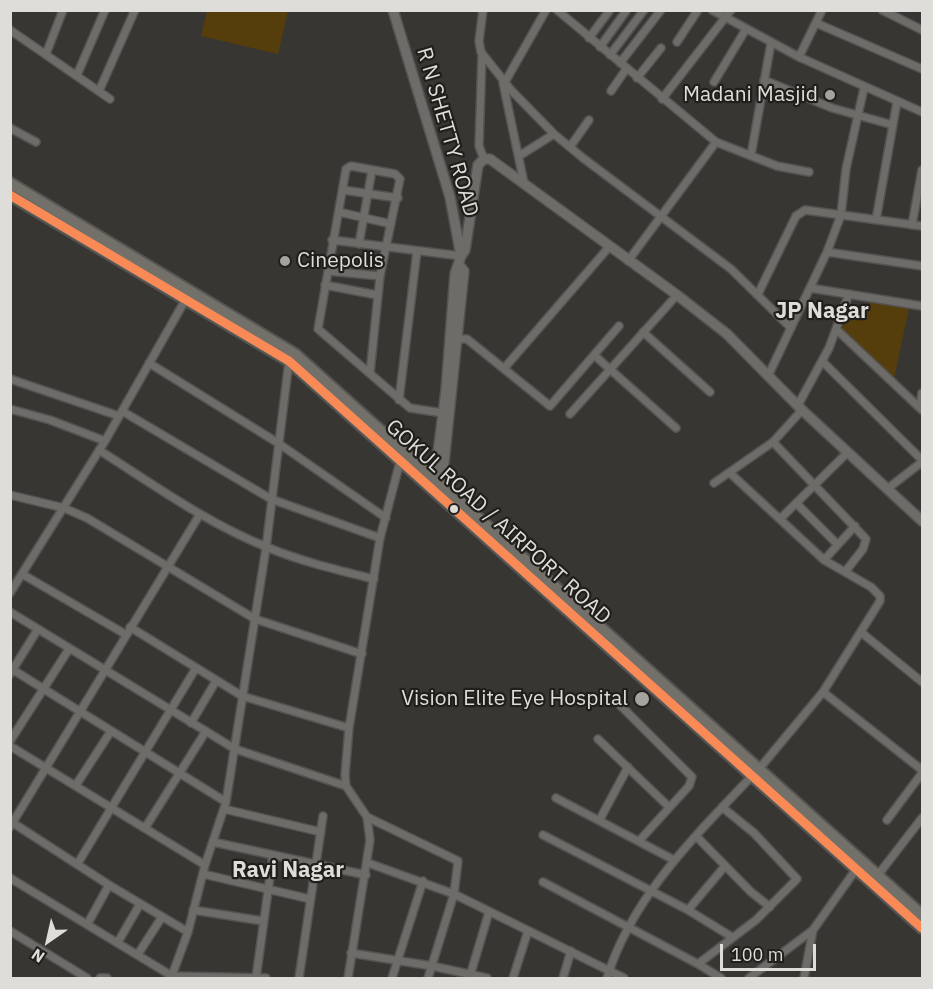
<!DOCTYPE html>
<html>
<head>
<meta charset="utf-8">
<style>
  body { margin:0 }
  #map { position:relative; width:933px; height:989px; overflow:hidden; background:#383633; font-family:"IBM Plex Sans",sans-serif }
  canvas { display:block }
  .frame { position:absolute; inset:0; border:12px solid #dfddd9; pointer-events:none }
  .north { position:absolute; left:18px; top:911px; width:60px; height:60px; -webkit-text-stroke:4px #211f1c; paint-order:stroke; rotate:214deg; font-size:16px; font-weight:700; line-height:24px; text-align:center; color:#dfddd9 }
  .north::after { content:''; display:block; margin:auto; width:21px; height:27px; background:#dfddd9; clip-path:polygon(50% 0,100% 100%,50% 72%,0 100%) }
  .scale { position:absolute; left:720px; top:944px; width:96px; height:27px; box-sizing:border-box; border:3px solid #dfddd9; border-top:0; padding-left:8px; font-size:18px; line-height:21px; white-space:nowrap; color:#dfddd9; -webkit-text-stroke:4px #211f1c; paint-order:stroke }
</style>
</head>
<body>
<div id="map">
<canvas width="933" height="989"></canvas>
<div class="frame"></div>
<div class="north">N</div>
<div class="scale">100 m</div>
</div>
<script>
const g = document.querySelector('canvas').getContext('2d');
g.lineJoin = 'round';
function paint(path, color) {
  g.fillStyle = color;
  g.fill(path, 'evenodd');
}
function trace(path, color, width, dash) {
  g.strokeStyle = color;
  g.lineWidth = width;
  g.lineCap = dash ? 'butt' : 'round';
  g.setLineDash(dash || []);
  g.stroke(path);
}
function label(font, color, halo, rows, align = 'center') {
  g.font = font + ' "IBM Plex Sans",sans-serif';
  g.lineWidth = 4.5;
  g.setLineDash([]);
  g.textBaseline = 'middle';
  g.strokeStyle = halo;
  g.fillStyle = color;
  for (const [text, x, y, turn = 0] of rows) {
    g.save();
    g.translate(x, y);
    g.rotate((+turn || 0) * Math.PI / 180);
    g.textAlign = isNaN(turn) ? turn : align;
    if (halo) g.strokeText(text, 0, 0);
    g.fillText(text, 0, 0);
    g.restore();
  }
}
paint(new Path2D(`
  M 207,11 L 288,11 L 278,54 L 201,36 Z
  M 872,298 L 909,308 L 894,379 L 842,329 L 850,307 L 866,308 Z`), '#553d0c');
const minor = new Path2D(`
  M 483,10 L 479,41 L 481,52 L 511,90 L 554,134 L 583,158 L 731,269 L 791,328
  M 557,10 L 716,142 L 777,166 L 809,172
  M 712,10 L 799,57 L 922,112
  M 882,10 L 922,30
  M 816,23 L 922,69
  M 10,30 L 110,99
  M 589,38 L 610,10
  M 677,42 L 698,10
  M 600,47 L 626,11
  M 46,54 L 63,10
  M 482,55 L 479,146 L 484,159
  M 610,55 L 644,10
  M 799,57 L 822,10
  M 620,63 L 661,10
  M 77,75 L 105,10
  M 637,78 L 661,48
  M 764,80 L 832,108 L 893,125
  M 505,82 L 546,10
  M 714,82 L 746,29
  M 503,83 L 524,183
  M 99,91 L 135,10
  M 611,91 L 627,68
  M 662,99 L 731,10
  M 10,128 L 36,142
  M 570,147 L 589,120
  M 751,155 L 771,43
  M 519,156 L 554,134
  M 343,190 L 398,198
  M 339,212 L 391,224
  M 876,220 L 897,102
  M 912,225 L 922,170
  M 332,240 L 461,256
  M 359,244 L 372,170
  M 827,252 L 922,266
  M 628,261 L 716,142
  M 328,271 L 380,276
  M 325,285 L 377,295
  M 810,288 L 922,306
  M 758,294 L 796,216 L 805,210 L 922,226
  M 836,329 L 922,410
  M 643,332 L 710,392
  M 454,339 L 467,339 L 550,406 L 619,326
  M 594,355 L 676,428
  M 822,361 L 922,460
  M 149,363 L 278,443 L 386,518
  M 507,365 L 609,247
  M 370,373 L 380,276 L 400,179 L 395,174 L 351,166 L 346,169 L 318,329 L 410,408 L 443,413
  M 768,376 L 827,252 L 841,215 L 846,169 L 864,88
  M 10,379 L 119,416
  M 399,400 L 417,251
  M 798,405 L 829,348 L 849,294
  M 920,407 L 922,393
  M 10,409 L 50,420 L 105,441
  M 122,411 L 271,499 L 380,538
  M 570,414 L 677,295
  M 773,442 L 866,539 L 863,549 L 845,572
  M 99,450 C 154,485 208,524 269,548 C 303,562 338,570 374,579
  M 730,473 L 824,560 L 871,587 L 880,596 L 880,601 L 823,692 L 759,769
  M 714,483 L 773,442 L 802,410
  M 887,489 L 922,462
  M 10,495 L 64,508 L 87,518 L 255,619 L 362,654
  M 797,504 L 837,544
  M 780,519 L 848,452
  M 824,560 L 855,526
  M 22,574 L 125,634
  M 10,593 L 105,441 L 187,297
  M 10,612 L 235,749 L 346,786
  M 130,627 L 242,696 L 349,728
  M 862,633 L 922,682
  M 10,668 L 226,802
  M 10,674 L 38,629
  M 823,692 L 922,770
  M 620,705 L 692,777 L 689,786 L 639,841
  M 191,723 L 216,681
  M 598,739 L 669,807
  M 10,741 L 69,649
  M 10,746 L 205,865
  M 76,785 L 111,731
  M 556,798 L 674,860
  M 224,809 L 321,832
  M 367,817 L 458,861 L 454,894 L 428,978
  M 600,819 L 628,767
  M 887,820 L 922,773
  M 10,821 L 109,885 L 188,932
  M 10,827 L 200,514
  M 145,828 L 206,731
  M 543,835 L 688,910 L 732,937
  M 697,837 L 751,892 L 770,907
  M 213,842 L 366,875
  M 78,863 L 196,668
  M 368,863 L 454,894 L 624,978
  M 203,874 L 310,899
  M 878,875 L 922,818
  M 10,878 L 172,976 L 266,978
  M 543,882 L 698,964 L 721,978
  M 193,910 L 263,921
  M 688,910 L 725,866
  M 88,923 L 109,885
  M 10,931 L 87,978
  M 118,942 L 140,904
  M 351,953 L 432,966 L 487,978
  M 138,954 L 162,917
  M 698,964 L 756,920 L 797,879 L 754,833 L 722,807
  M 470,976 L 489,912
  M 100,978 L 107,978
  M 171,978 L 188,932 L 205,865 L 226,802 L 266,548 L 289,361
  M 256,978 L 273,855
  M 299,978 L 323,816
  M 348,978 L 370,840 L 367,817 L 346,786 L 345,775 L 349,728 L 380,538 L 401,458
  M 392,978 L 423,881
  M 513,978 L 528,931
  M 563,978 L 571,951
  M 607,978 C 631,898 696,835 752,776
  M 749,978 L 813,930 L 857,868
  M 804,978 L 813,930`);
const tertiary = new Path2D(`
  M 393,10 L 450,197 L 461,256 L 455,274 L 446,390 L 434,484
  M 461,256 L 465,250 L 478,165 L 484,159 L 490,159 L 677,295 L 727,334 L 802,410 L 922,521
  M 441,491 L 464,271 L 459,265`);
const secondary = new Path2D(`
  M 10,183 L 295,354 L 922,915
  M 10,195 L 289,361 L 922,928`);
trace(minor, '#555351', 10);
trace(tertiary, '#555351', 12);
trace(secondary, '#555351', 14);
trace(minor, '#6e6c69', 7);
trace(tertiary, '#6e6c69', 9);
trace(secondary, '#73706a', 10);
trace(new Path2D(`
  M 10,195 L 289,361 L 922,928`), '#f98a56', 9);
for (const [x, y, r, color] of [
  [830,95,6,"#a5a39f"],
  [285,261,6,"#a5a39f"],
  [454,509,5,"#dfddd9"],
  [642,699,8,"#a5a39f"]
]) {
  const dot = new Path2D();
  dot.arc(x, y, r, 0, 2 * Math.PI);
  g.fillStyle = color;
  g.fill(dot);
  trace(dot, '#211f1c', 2);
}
label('21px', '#dfddd9', '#211f1c', [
  ["Madani Masjid",818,95],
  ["Cinepolis",297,261,"left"],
  ["Vision Elite Eye Hospital",628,699]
], 'right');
label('21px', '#dfddd9', '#211f1c', [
  ["R N SHETTY ROAD",447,132,74],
  ["GOKUL ROAD / AIRPORT ROAD",498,522,42]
]);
label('bold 22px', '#dfddd9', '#211f1c', [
  ["JP Nagar",822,312],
  ["Ravi Nagar",288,871]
]);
</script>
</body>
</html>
